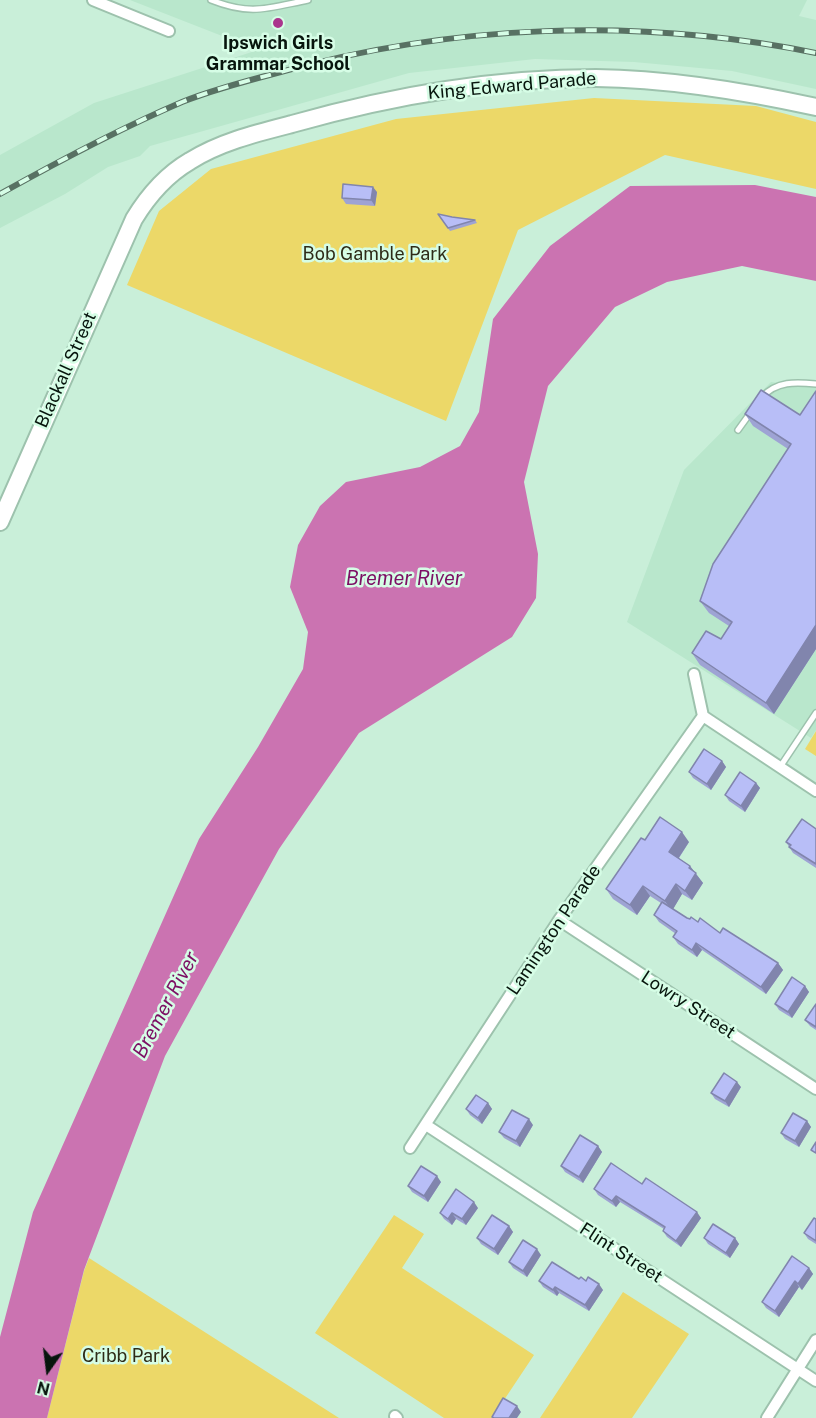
<!DOCTYPE html>
<html>
<head>
<meta charset="utf-8">
<style>
  body { margin:0 }
  #map { position:relative; width:816px; height:1418px; overflow:hidden; background:#c9efd9; font-family:"Public Sans",sans-serif }
  canvas { display:block }
  .north { position:absolute; left:18px; top:1340px; width:60px; height:60px; -webkit-text-stroke:4px #d6fde6; paint-order:stroke; rotate:194deg; font-size:16px; font-weight:700; line-height:24px; text-align:center; color:#07150d }
  .north::after { content:''; display:block; margin:auto; width:21px; height:27px; background:#07150d; clip-path:polygon(50% 0,100% 100%,50% 72%,0 100%) }
</style>
</head>
<body>
<div id="map">
<canvas width="816" height="1418"></canvas>
<div class="north">N</div>
</div>
<script>
const g = document.querySelector('canvas').getContext('2d');
g.lineJoin = 'round';
function paint(path, color) {
  g.fillStyle = color;
  g.fill(path, 'evenodd');
}
function trace(path, color, width, dash) {
  g.strokeStyle = color;
  g.lineWidth = width;
  g.lineCap = dash ? 'butt' : 'round';
  g.setLineDash(dash || []);
  g.stroke(path);
}
function label(font, color, halo, rows, align = 'center') {
  g.font = font + ' "Public Sans",sans-serif';
  g.lineWidth = 5;
  g.setLineDash([]);
  g.textBaseline = 'middle';
  g.strokeStyle = halo;
  g.fillStyle = color;
  for (const [text, x, y, turn = 0] of rows) {
    g.save();
    g.translate(x, y);
    g.rotate((+turn || 0) * Math.PI / 180);
    g.textAlign = isNaN(turn) ? turn : align;
    if (halo) g.strokeText(text, 0, 0);
    g.fillText(text, 0, 0);
    g.restore();
  }
}
paint(new Path2D(`
  M 130,0 L 807,0 L 799,16 L 816,20 L 816,89 L 732,71 L 634,62 L 535,59 L 409,73 L 150,146 L 140,156 L 108,167 L 65,194 L 0,228 L 0,155 L 94,103 L 258,50 Z
  M 771,382 L 816,388 L 816,730 L 811,738 L 627,622 L 684,470 Z`), '#b9e7cc');
paint(new Path2D(`
  M 594,98 L 756,106 L 816,122 L 816,189 L 665,155 L 518,230 L 446,421 L 127,285 L 159,211 L 211,169 L 396,119 Z
  M 816,731 L 816,756 L 805,749 Z
  M 394,1215 L 424,1234 L 402,1268 L 534,1355 L 492,1418 L 444,1418 L 315,1333 Z
  M 89,1258 L 339,1418 L 47,1418 L 84,1271 Z
  M 623,1292 L 689,1334 L 632,1418 L 540,1418 Z`), '#ecd868');
paint(new Path2D(`
  M 755,185 L 816,197 L 816,281 L 742,266 L 667,282 L 615,307 L 548,386 L 524,482 L 538,554 L 536,598 L 512,637 L 359,733 L 279,849 L 165,1056 L 84,1270 L 47,1418 L 0,1418 L 0,1337 L 33,1212 L 199,839 L 258,747 L 303,669 L 308,632 L 290,587 L 298,545 L 320,506 L 346,482 L 420,467 L 460,446 L 479,412 L 493,319 L 550,246 L 630,186 Z`), '#cb73b1');
const lane = new Path2D(`
  M 211,0 C 251,16 268,8 308,0
  M 762,397 C 777,381 795,382 816,384
  M 738,430 L 751,412
  M 780,767 L 816,713`);
const street = new Path2D(`
  M 93,0 L 169,31
  M 694,674 L 703,716
  M 703,716 L 816,791
  M 559,920 L 816,1089
  M 426,1125 L 816,1381
  M 410,1148 L 559,920 L 703,716
  M 395,1416 L 397,1418
  M 767,1418 L 816,1340`);
const secondary = new Path2D(`
  M 0,522 L 134,219 C 148,196 166,175 190,161 C 220,142 257,133 292,124 C 391,96 493,78 596,78 C 671,79 743,91 816,107`);
trace(lane, '#9dc2ad', 8);
trace(street, '#9dc2ad', 14);
trace(secondary, '#9dc2ad', 20);
trace(lane, '#fff', 5);
trace(street, '#fff', 10);
trace(secondary, '#fff', 16);
const rail = new Path2D(`
  M 0,194 C 59,161 119,129 182,102 C 212,90 246,81 277,73 C 452,24 638,17 816,53`);
trace(rail, '#587163', 6);
trace(rail, '#d6fde6', 4, [11]);
paint(new Path2D(`
  M 377,192 L 375,206 L 346,204 L 342,198 Z
  M 438,214 L 452,217 L 475,220 L 477,223 L 450,231 Z
  M 816,391 L 816,649 L 774,714 L 700,665 L 692,653 L 721,639 L 729,626 L 709,613 L 700,601 L 788,449 L 753,426 L 745,414 L 800,415 Z
  M 722,761 L 726,767 L 711,790 L 693,778 L 689,772 Z
  M 756,783 L 760,788 L 745,812 L 729,801 L 725,795 Z
  M 816,829 L 816,868 L 793,853 L 786,842 Z
  M 645,840 L 689,842 L 679,858 L 690,866 L 703,883 L 692,900 L 682,894 L 673,909 L 687,918 L 698,922 L 720,933 L 778,963 L 783,970 L 766,994 L 702,950 L 697,957 L 678,944 L 673,937 L 676,934 L 659,922 L 654,915 L 661,903 L 650,896 L 637,915 L 613,899 L 606,889 Z
  M 805,986 L 809,992 L 792,1018 L 779,1010 L 775,1004 Z
  M 816,1004 L 816,1030 L 810,1026 L 805,1020 Z
  M 741,1087 L 729,1107 L 715,1099 L 711,1093 Z
  M 488,1103 L 492,1109 L 482,1124 L 470,1115 L 466,1109 Z
  M 807,1121 L 811,1127 L 799,1147 L 785,1139 L 781,1133 Z
  M 533,1125 L 520,1147 L 504,1138 L 499,1132 Z
  M 598,1146 L 602,1152 L 583,1183 L 565,1172 L 561,1166 Z
  M 441,1182 L 428,1202 L 412,1192 L 408,1186 Z
  M 642,1184 L 701,1218 L 681,1247 L 667,1237 L 663,1231 L 664,1229 L 620,1202 L 616,1207 L 598,1195 L 594,1189 Z
  M 478,1208 L 466,1225 L 456,1219 L 452,1225 L 444,1219 L 440,1213 Z
  M 816,1219 L 816,1244 L 808,1239 L 804,1233 Z
  M 509,1226 L 513,1232 L 498,1255 L 481,1244 L 477,1238 Z
  M 704,1238 L 735,1238 L 739,1244 L 730,1258 L 708,1244 Z
  M 541,1255 L 527,1277 L 513,1268 L 509,1262 Z
  M 809,1268 L 813,1274 L 802,1290 L 799,1287 L 779,1317 L 766,1308 L 762,1302 Z
  M 579,1279 L 586,1281 L 603,1290 L 589,1311 L 559,1293 L 557,1296 L 543,1287 L 539,1281 Z`), '#9ea3d4');
paint(new Path2D(`
  M 373,187 L 377,192 L 375,206 L 371,200 Z
  M 816,625 L 816,649 L 774,714 L 766,703 Z
  M 722,761 L 726,767 L 711,790 L 707,784 Z
  M 756,783 L 760,788 L 745,812 L 741,806 Z
  M 682,832 L 689,842 L 676,862 L 669,852 Z
  M 690,866 L 703,883 L 692,900 L 685,891 L 689,868 Z
  M 676,884 L 682,894 L 672,911 L 665,901 Z
  M 643,886 L 650,896 L 637,915 L 630,905 Z
  M 696,943 L 702,950 L 697,957 L 692,950 Z
  M 778,963 L 783,970 L 766,994 L 761,987 Z
  M 805,986 L 809,992 L 792,1018 L 788,1012 Z
  M 737,1082 L 741,1087 L 729,1107 L 725,1101 Z
  M 488,1103 L 492,1109 L 482,1124 L 478,1118 Z
  M 529,1119 L 533,1125 L 520,1147 L 516,1141 Z
  M 807,1121 L 811,1127 L 799,1147 L 795,1141 Z
  M 598,1146 L 602,1152 L 583,1183 L 579,1177 Z
  M 437,1176 L 441,1182 L 428,1202 L 424,1196 Z
  M 616,1196 L 620,1202 L 616,1207 L 612,1201 Z
  M 474,1202 L 478,1208 L 466,1225 L 462,1219 Z
  M 697,1212 L 701,1218 L 681,1247 L 676,1241 Z
  M 452,1213 L 456,1219 L 452,1225 L 448,1219 Z
  M 509,1226 L 513,1232 L 498,1255 L 494,1249 Z
  M 735,1238 L 739,1244 L 730,1258 L 726,1253 Z
  M 537,1249 L 541,1255 L 527,1277 L 523,1271 Z
  M 809,1268 L 813,1274 L 802,1290 L 798,1284 Z
  M 795,1281 L 799,1287 L 779,1317 L 775,1311 Z
  M 599,1284 L 603,1290 L 589,1311 L 585,1305 Z
  M 555,1287 L 559,1293 L 557,1296 L 553,1290 Z
  M 517,1406 L 521,1412 L 517,1418 L 509,1418 Z`), '#8185ad');
const building = new Path2D(`
  M 343,184 L 373,187 L 371,200 L 342,198 Z
  M 438,214 L 452,217 L 475,220 L 448,228 Z
  M 761,390 L 800,415 L 816,391 L 816,625 L 766,703 L 692,653 L 706,631 L 721,639 L 732,622 L 700,601 L 713,564 L 791,444 L 745,414 Z
  M 704,749 L 722,761 L 707,784 L 689,772 Z
  M 740,772 L 756,783 L 741,806 L 725,795 Z
  M 660,817 L 682,832 L 669,852 L 690,866 L 689,868 L 696,873 L 685,891 L 676,884 L 665,901 L 643,886 L 630,905 L 606,889 L 641,838 L 645,840 Z
  M 802,819 L 816,829 L 816,864 L 789,847 L 791,845 L 786,842 Z
  M 662,902 L 687,918 L 690,919 L 691,917 L 698,922 L 700,918 L 720,933 L 723,928 L 778,963 L 761,987 L 696,943 L 692,950 L 673,937 L 677,931 L 654,915 Z
  M 792,977 L 805,986 L 788,1012 L 775,1004 Z
  M 816,1004 L 816,1027 L 805,1020 Z
  M 724,1073 L 737,1082 L 725,1101 L 711,1093 Z
  M 476,1095 L 488,1103 L 478,1118 L 466,1109 Z
  M 512,1110 L 529,1119 L 516,1141 L 499,1132 Z
  M 793,1113 L 807,1121 L 795,1141 L 781,1133 Z
  M 580,1135 L 598,1146 L 579,1177 L 561,1166 Z
  M 816,1142 L 816,1153 L 811,1150 Z
  M 611,1163 L 642,1184 L 646,1178 L 697,1212 L 676,1241 L 663,1231 L 665,1227 L 616,1196 L 612,1201 L 594,1189 Z
  M 421,1166 L 437,1176 L 424,1196 L 408,1186 Z
  M 456,1189 L 474,1202 L 462,1219 L 452,1213 L 448,1219 L 440,1213 Z
  M 492,1215 L 509,1226 L 494,1249 L 477,1238 Z
  M 814,1218 L 816,1219 L 816,1241 L 804,1233 Z
  M 713,1224 L 735,1238 L 726,1253 L 704,1238 Z
  M 523,1240 L 537,1249 L 523,1271 L 509,1262 Z
  M 792,1256 L 809,1268 L 798,1284 L 795,1281 L 775,1311 L 762,1302 Z
  M 552,1262 L 579,1279 L 581,1277 L 586,1281 L 588,1277 L 599,1284 L 585,1305 L 555,1287 L 553,1290 L 539,1281 Z
  M 503,1398 L 517,1406 L 509,1418 L 494,1418 L 492,1417 Z`);
paint(building, '#b8bef7');
trace(building, '#8185ad', 1.5);
for (const [x, y, r, color] of [
  [278,23,6,"#aa358d"]
]) {
  const dot = new Path2D();
  dot.arc(x, y, r, 0, 2 * Math.PI);
  g.fillStyle = color;
  g.fill(dot);
  trace(dot, '#d6fde6', 2);
}
label('bold 18px', '#07150d', '#d6fde6', [
  ["Ipswich Girls",278,43],
  ["Grammar School",278,64]
]);
label('18px', '#07150d', '#d6fde6', [
  ["King Edward Parade",512,86,-5],
  ["Blackall Street",66,370,-66],
  ["Lamington Parade",554,930,-56],
  ["Lowry Street",688,1005,33],
  ["Flint Street",621,1253,33]
]);
label('18px', '#2e2b17', '#d6fde6', [
  ["Bob Gamble Park",375,254],
  ["Cribb Park",126,1356]
]);
label('italic 20px', '#7c0f64', '#d6fde6', [
  ["Bremer River",404,579],
  ["Bremer River",166,1005,-62]
]);
</script>
</body>
</html>
